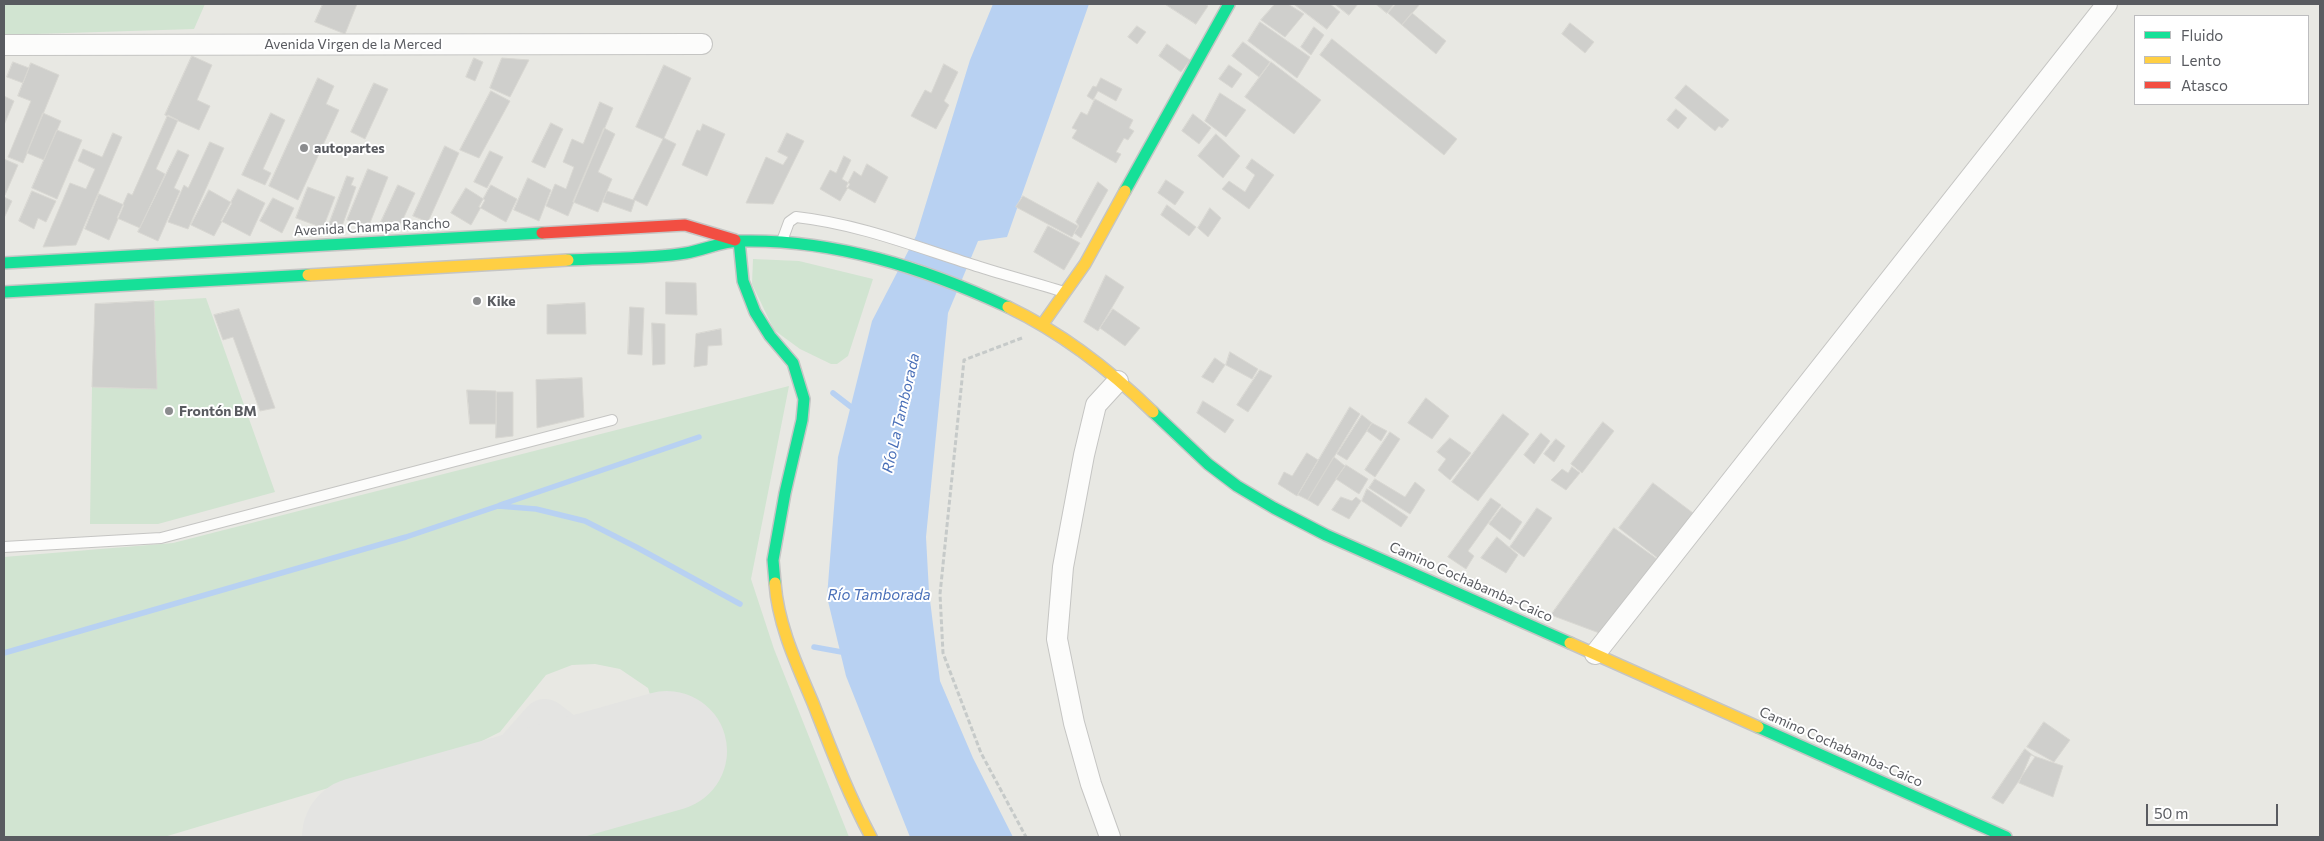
<!DOCTYPE html>
<html>
<head>
<meta charset="utf-8">
<style>
  body { margin:0 }
  #map { position:relative; width:2324px; height:841px; overflow:hidden; background:#e8e8e3; font-family:Commissioner,sans-serif }
  canvas { display:block }
  .frame { position:absolute; inset:0; border:5px solid #595b60; pointer-events:none }
  .legend { position:absolute; left:2134px; top:15px; width:175px; height:90px; box-sizing:border-box; background:#fff; border:1px solid #bdbdbf; margin:0; padding:6px 9px; list-style:none; font-size:15px; color:#595b60 }
  .legend li { display:flex; align-items:center; gap:10px; height:25px }
  .legend b { width:25px; border:1px solid #bdbdbf }
  .scale { position:absolute; left:2146px; top:804px; width:132px; height:22px; box-sizing:border-box; border:2px solid #595b60; border-top:0; padding-left:6px; font-size:15px; line-height:18px; white-space:nowrap; color:#595b60; -webkit-text-stroke:4px #fff; paint-order:stroke }
</style>
</head>
<body>
<div id="map">
<canvas width="2324" height="841"></canvas>
<div class="frame"></div>
<ul class="legend">
<li><b style="height:6px;background:#16e098"></b>Fluido</li>
<li><b style="height:6px;background:#ffcf43"></b>Lento</li>
<li><b style="height:6px;background:#f24e42"></b>Atasco</li>
</ul>
<div class="scale">50 m</div>
</div>
<script>
const g = document.querySelector('canvas').getContext('2d');
g.lineJoin = 'round';
function paint(path, color) {
  g.fillStyle = color;
  g.fill(path, 'evenodd');
}
function trace(path, color, width, dash) {
  g.strokeStyle = color;
  g.lineWidth = width;
  g.lineCap = dash ? 'butt' : 'round';
  g.setLineDash(dash || []);
  g.stroke(path);
}
function label(font, color, halo, rows, align = 'center') {
  g.font = font + ' Commissioner,sans-serif';
  g.lineWidth = 4;
  g.setLineDash([]);
  g.textBaseline = 'middle';
  g.strokeStyle = halo;
  g.fillStyle = color;
  for (const [text, x, y, turn = 0] of rows) {
    g.save();
    g.translate(x, y);
    g.rotate((+turn || 0) * Math.PI / 180);
    g.textAlign = isNaN(turn) ? turn : align;
    if (halo) g.strokeText(text, 0, 0);
    g.fillText(text, 0, 0);
    g.restore();
  }
}
paint(new Path2D(`
  M 4,4 L 205,4 L 194,29 L 4,35 Z
  M 753,259 L 799,261 L 873,279 L 848,356 L 837,364 L 831,364 L 800,349 L 774,330 L 752,284 Z
  M 206,298 L 275,492 L 158,524 L 90,524 L 92,387 L 156,389 L 154,301 Z
  M 789,386 L 751,579 L 774,649 L 849,837 L 578,837 L 683,806 L 648,688 L 620,669 L 595,664 L 572,665 L 546,675 L 500,732 L 476,744 L 164,837 L 4,837 L 4,557 L 173,543 Z`), '#d1e4d1');
paint(new Path2D(`
  M 993,4 L 1089,4 L 1007,237 L 978,241 L 948,313 L 926,537 L 929,592 L 940,681 L 973,758 L 1013,837 L 910,837 L 846,676 L 827,597 L 838,457 L 872,321 L 916,236 L 970,60 Z`), '#b8d1f2');
trace(new Path2D(`
  M 833,393 L 855,410
  M 500,505 L 699,437
  M 814,647 L 847,653
  M 4,653 L 406,537 L 498,506 L 536,509 L 585,521 L 638,548 L 740,604`), '#b8d1f2', 5.5);
trace(new Path2D(`
  M 444,813 L 480,796 L 545,723 L 567,740`), '#e4e4e2', 48);
trace(new Path2D(`
  M 362,837 L 667,751`), '#e4e4e2', 120);
const building = new Path2D(`
  M 323,4 L 357,4 L 345,34 L 315,22 Z
  M 1165,4 L 1205,4 L 1208,6 L 1196,24 Z
  M 1275,4 L 1288,4 L 1304,14 L 1285,37 L 1261,20 Z
  M 1294,4 L 1330,4 L 1340,12 L 1327,29 Z
  M 1335,4 L 1358,4 L 1349,15 Z
  M 1376,4 L 1394,4 L 1387,13 Z
  M 1396,4 L 1420,4 L 1402,25 L 1388,13 Z
  M 1412,13 L 1446,41 L 1436,54 L 1402,25 Z
  M 1260,22 L 1310,57 L 1297,78 L 1248,41 Z
  M 1570,23 L 1594,42 L 1585,53 L 1562,34 Z
  M 1137,26 L 1146,32 L 1137,44 L 1128,37 Z
  M 1314,27 L 1324,35 L 1311,55 L 1301,47 Z
  M 1332,39 L 1457,139 L 1444,155 L 1320,55 Z
  M 1243,42 L 1270,62 L 1259,77 L 1232,56 Z
  M 1167,44 L 1190,60 L 1181,72 L 1159,56 Z
  M 192,56 L 212,65 L 197,100 L 210,106 L 199,130 L 165,115 Z
  M 474,58 L 483,62 L 475,81 L 466,77 Z
  M 502,58 L 529,60 L 510,97 L 490,88 Z
  M 13,62 L 29,68 L 23,83 L 7,77 Z
  M 1271,62 L 1321,100 L 1294,134 L 1245,97 Z
  M 31,63 L 59,75 L 23,163 L 8,157 L 31,101 L 18,96 Z
  M 944,64 L 958,72 L 944,101 L 949,105 L 936,129 L 911,116 L 925,90 L 931,93 Z
  M 664,65 L 691,78 L 664,138 L 676,144 L 647,206 L 635,200 L 631,212 L 603,202 L 607,191 L 633,200 L 663,139 L 636,127 Z
  M 1229,65 L 1242,74 L 1232,88 L 1219,79 Z
  M 318,78 L 334,86 L 326,104 L 339,110 L 298,200 L 269,186 Z
  M 1101,78 L 1122,89 L 1116,101 L 1098,91 L 1093,100 L 1087,96 L 1093,86 L 1096,87 Z
  M 374,83 L 388,89 L 365,139 L 351,132 Z
  M 1686,85 L 1729,120 L 1722,128 L 1719,126 L 1715,131 L 1675,98 Z
  M 491,91 L 510,101 L 479,158 L 460,150 Z
  M 1220,93 L 1246,110 L 1226,137 L 1205,121 Z
  M 4,96 L 14,101 L 4,125 Z
  M 1095,99 L 1133,120 L 1129,128 L 1134,131 L 1128,140 L 1124,138 L 1116,152 L 1121,154 L 1116,163 L 1072,138 L 1077,130 L 1072,128 L 1081,112 L 1087,115 Z
  M 600,102 L 613,108 L 568,216 L 546,206 L 555,184 L 566,189 L 574,167 L 563,162 L 572,139 L 583,144 Z
  M 1676,109 L 1687,118 L 1678,129 L 1667,120 Z
  M 43,113 L 61,121 L 44,160 L 27,153 Z
  M 271,113 L 285,120 L 263,169 L 271,173 L 265,185 L 242,175 Z
  M 1193,114 L 1211,128 L 1199,144 L 1182,131 Z
  M 168,115 L 178,120 L 156,169 L 165,174 L 140,228 L 117,218 L 128,193 L 132,195 Z
  M 551,123 L 563,129 L 545,168 L 532,162 Z
  M 703,124 L 725,134 L 707,176 L 682,165 L 697,130 L 700,131 Z
  M 604,128 L 615,134 L 598,172 L 612,179 L 598,212 L 573,202 Z
  M 57,130 L 82,140 L 57,199 L 32,188 Z
  M 113,133 L 122,137 L 76,245 L 43,247 L 70,183 L 86,189 L 95,169 L 78,161 L 83,149 L 102,157 Z
  M 787,133 L 804,141 L 773,204 L 746,203 L 766,157 L 783,165 L 788,157 L 778,152 Z
  M 1216,134 L 1240,156 L 1223,178 L 1198,156 Z
  M 210,142 L 224,148 L 188,229 L 168,222 L 184,185 L 188,188 Z
  M 445,146 L 459,153 L 428,222 L 413,216 Z
  M 178,150 L 189,155 L 174,188 L 180,191 L 158,241 L 138,232 Z
  M 490,151 L 503,157 L 487,188 L 474,182 Z
  M 844,156 L 851,160 L 842,179 L 850,184 L 840,201 L 820,189 L 830,170 L 836,173 Z
  M 4,159 L 18,165 L 5,195 L 4,194 Z
  M 1252,159 L 1274,175 L 1249,209 L 1222,189 L 1229,181 L 1245,192 L 1255,175 L 1246,168 Z
  M 867,164 L 888,177 L 875,203 L 846,187 L 854,171 L 861,176 Z
  M 368,169 L 388,177 L 368,228 L 347,220 Z
  M 347,176 L 354,178 L 351,185 L 356,187 L 340,232 L 328,227 Z
  M 528,178 L 551,190 L 539,221 L 514,210 Z
  M 1166,180 L 1184,192 L 1175,205 L 1158,193 Z
  M 1098,182 L 1108,190 L 1081,238 L 1074,233 L 1079,226 L 1076,222 Z
  M 398,185 L 415,193 L 398,230 L 381,222 Z
  M 491,185 L 517,199 L 506,222 L 479,207 Z
  M 308,187 L 335,197 L 323,228 L 296,218 Z
  M 466,188 L 485,200 L 471,225 L 451,213 Z
  M 238,189 L 265,203 L 250,236 L 221,221 Z
  M 209,190 L 232,203 L 214,236 L 191,225 Z
  M 32,191 L 56,201 L 46,222 L 38,218 L 34,229 L 19,221 Z
  M 99,194 L 124,205 L 109,240 L 85,229 Z
  M 1023,196 L 1078,226 L 1072,237 L 1016,207 Z
  M 4,197 L 12,201 L 4,218 Z
  M 273,198 L 294,208 L 282,233 L 260,221 Z
  M 1167,205 L 1196,227 L 1189,236 L 1161,215 Z
  M 1210,208 L 1221,218 L 1208,237 L 1198,228 Z
  M 1048,226 L 1080,243 L 1064,270 L 1034,252 Z
  M 1106,275 L 1124,287 L 1098,331 L 1084,322 Z
  M 666,282 L 696,283 L 697,315 L 666,314 Z
  M 154,301 L 157,389 L 92,387 L 95,304 Z
  M 585,303 L 586,334 L 547,334 L 547,305 Z
  M 630,307 L 644,308 L 642,355 L 628,354 Z
  M 239,309 L 275,408 L 260,411 L 233,337 L 223,340 L 214,315 Z
  M 1113,309 L 1140,328 L 1125,346 L 1100,328 Z
  M 652,323 L 665,324 L 665,364 L 653,365 Z
  M 721,329 L 722,345 L 708,346 L 707,365 L 694,367 L 696,334 Z
  M 1230,352 L 1258,369 L 1252,379 L 1226,365 Z
  M 1215,358 L 1225,365 L 1213,383 L 1202,377 Z
  M 1260,370 L 1272,376 L 1248,412 L 1237,405 Z
  M 582,378 L 584,417 L 537,428 L 536,380 Z
  M 467,390 L 496,391 L 496,424 L 470,424 Z
  M 497,392 L 513,392 L 513,436 L 496,438 Z
  M 1426,398 L 1449,416 L 1432,439 L 1408,423 Z
  M 1203,401 L 1234,420 L 1225,433 L 1197,413 Z
  M 1350,407 L 1360,414 L 1308,500 L 1298,495 Z
  M 1503,414 L 1529,434 L 1478,501 L 1452,482 Z
  M 1362,415 L 1372,423 L 1347,460 L 1337,454 Z
  M 1603,422 L 1614,431 L 1582,473 L 1571,464 Z
  M 1372,423 L 1387,431 L 1381,441 L 1367,431 Z
  M 1390,432 L 1400,439 L 1375,477 L 1365,470 Z
  M 1541,433 L 1550,441 L 1534,464 L 1524,455 Z
  M 1450,438 L 1471,453 L 1450,480 L 1438,470 L 1446,459 L 1437,452 Z
  M 1556,439 L 1565,446 L 1554,462 L 1544,454 Z
  M 1307,453 L 1318,460 L 1297,496 L 1278,484 L 1284,472 L 1292,476 Z
  M 1334,457 L 1345,466 L 1318,506 L 1308,500 Z
  M 1346,465 L 1368,479 L 1359,494 L 1336,479 Z
  M 1572,467 L 1580,473 L 1566,490 L 1551,480 L 1562,469 L 1568,473 Z
  M 1375,479 L 1405,497 L 1415,482 L 1425,490 L 1410,514 L 1369,488 Z
  M 1653,483 L 1693,513 L 1659,559 L 1619,528 Z
  M 1367,489 L 1408,517 L 1401,527 L 1362,501 Z
  M 1341,497 L 1352,501 L 1356,497 L 1361,501 L 1349,519 L 1332,510 Z
  M 1491,498 L 1501,505 L 1468,551 L 1474,556 L 1466,569 L 1448,557 Z
  M 1502,507 L 1522,522 L 1510,540 L 1489,524 Z
  M 1537,508 L 1552,518 L 1524,557 L 1510,547 Z
  M 1614,528 L 1657,559 L 1602,634 L 1551,615 Z
  M 1497,537 L 1518,555 L 1506,573 L 1481,558 Z
  M 2044,722 L 2070,740 L 2054,762 L 2027,747 Z
  M 2025,749 L 2035,757 L 2003,804 L 1992,798 Z
  M 2031,755 L 2063,766 L 2053,797 L 2019,783 Z`);
paint(building, '#cfcfcc');
trace(building, '#d8d7d2', 1);
const lane = new Path2D(`
  M 782,241 L 789,222 L 796,217 C 860,224 919,248 980,267 C 1008,276 1036,283 1064,292
  M 4,547 L 161,538 L 612,420`);
const street = new Path2D(`
  M 4,45 L 702,44
  M 1595,654 L 2107,4
  M 1110,837 L 1091,784 L 1074,723 L 1057,639 L 1063,567 L 1084,455 L 1096,405 L 1118,381`);
const fast = new Path2D(`
  M 1125,191 L 1229,4
  M 739,241 L 743,281 L 755,312 L 770,336 L 793,363 L 804,399 L 802,420 L 785,493 L 773,560 L 775,583
  M 568,260 C 605,258 650,259 686,253 C 704,250 722,241 741,241 C 835,239 924,268 1008,307
  M 4,263 L 542,233
  M 4,292 L 308,275
  M 1153,412 L 1208,464 L 1237,486 L 1274,508 L 1326,535 L 1570,643
  M 1758,727 L 2006,837`);
const slow = new Path2D(`
  M 308,275 L 568,260
  M 1008,307 C 1062,333 1110,370 1153,412
  M 1042,325 L 1085,264 L 1125,191
  M 775,583 C 778,625 797,665 813,703 C 831,749 848,794 871,837
  M 1570,643 L 1758,727`);
const jam = new Path2D(`
  M 542,233 L 685,225 L 735,240`);
trace(lane, '#c5c5c3', 12);
trace(street, '#c5c5c3', 22);
trace(fast, '#c5c5c4', 14);
trace(slow, '#c5c5c4', 14);
trace(jam, '#c5c5c4', 14);
trace(new Path2D(`
  M 1022,338 L 964,360 L 940,594 L 943,653 L 981,753 L 1026,837`), '#c6cac9', 3, [5, 2.5]);
trace(lane, '#fcfcfb', 10);
trace(street, '#fcfcfb', 20);
trace(fast, '#16e098', 11);
trace(slow, '#ffcf43', 11);
trace(jam, '#f24e42', 11);
for (const [x, y, r, color] of [
  [304,148,5,"#8b8c8e"],
  [477,301,5,"#8b8c8e"],
  [169,411,5,"#8b8c8e"]
]) {
  const dot = new Path2D();
  dot.arc(x, y, r, 0, 2 * Math.PI);
  g.fillStyle = color;
  g.fill(dot);
  trace(dot, '#fff', 2);
}
label('14px', '#595b60', '#fff', [
  ["Avenida Virgen de la Merced",353,44],
  ["Avenida Champa Rancho",372,227,-3],
  ["Camino Cochabamba-Caico",1471,582,24],
  ["Camino Cochabamba-Caico",1841,747,24]
]);
label('bold 14px', '#595b60', '#fff', [
  ["autopartes",314,148],
  ["Kike",487,301],
  ["Frontón BM",179,411]
], 'left');
label('italic 15px', '#496fb8', '#fff', [
  ["Río La Tamborada",901,413,-77],
  ["Río Tamborada",879,595]
]);
</script>
</body>
</html>
